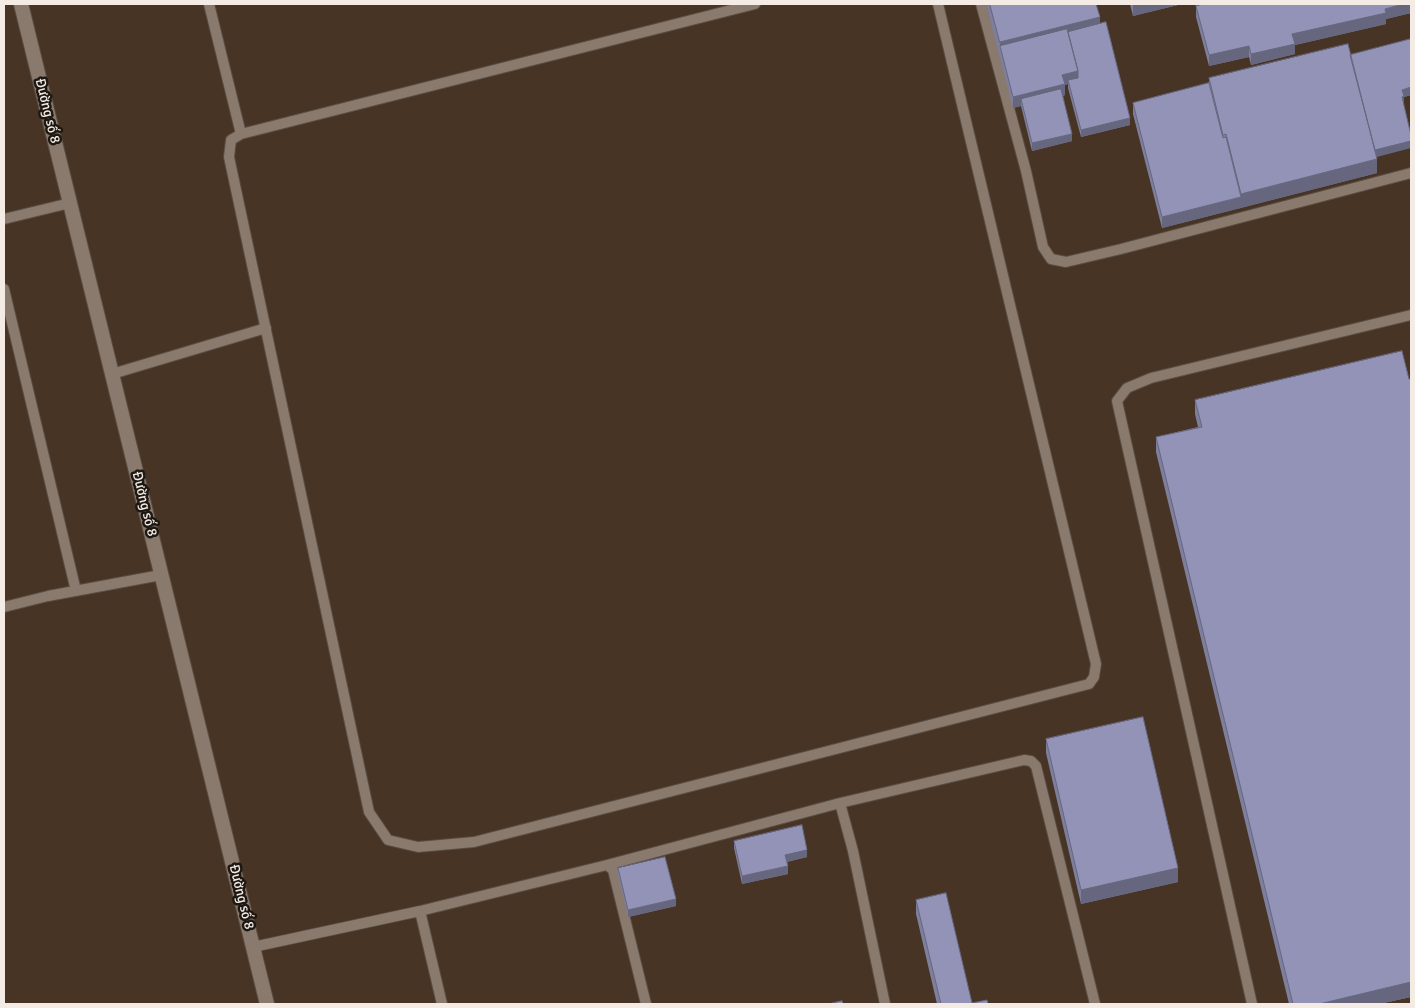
<!DOCTYPE html>
<html>
<head>
<meta charset="utf-8">
<style>
  body { margin:0 }
  #map { position:relative; width:1415px; height:1008px; overflow:hidden; background:#3c2e23; font-family:Signika,sans-serif }
  canvas { display:block }
  .frame { position:absolute; inset:0; border:5px solid #f4ebe4; pointer-events:none }
</style>
</head>
<body>
<div id="map">
<canvas width="1415" height="1008"></canvas>
<div class="frame"></div>
</div>
<script>
const g = document.querySelector('canvas').getContext('2d');
g.lineJoin = 'round';
function paint(path, color) {
  g.fillStyle = color;
  g.fill(path, 'evenodd');
}
function trace(path, color, width, dash) {
  g.strokeStyle = color;
  g.lineWidth = width;
  g.lineCap = dash ? 'butt' : 'round';
  g.setLineDash(dash || []);
  g.stroke(path);
}
function label(font, color, halo, rows, align = 'center') {
  g.font = font + ' Signika,sans-serif';
  g.lineWidth = 5;
  g.setLineDash([]);
  g.textBaseline = 'middle';
  g.strokeStyle = halo;
  g.fillStyle = color;
  for (const [text, x, y, turn = 0] of rows) {
    g.save();
    g.translate(x, y);
    g.rotate((+turn || 0) * Math.PI / 180);
    g.textAlign = isNaN(turn) ? turn : align;
    if (halo) g.strokeText(text, 0, 0);
    g.fillText(text, 0, 0);
    g.restore();
  }
}
paint(new Path2D(`
  M 4,4 L 1411,4 L 1411,1004 L 4,1004 Z`), '#473424');
const service = new Path2D(`
  M 209,4 L 241,134
  M 755,4 L 241,134 L 231,140 L 229,157 L 369,812 L 388,840 L 418,847 L 474,842 L 1089,684 L 1094,677 L 1096,664 L 938,4
  M 981,4 L 1026,171 L 1043,247 L 1051,259 L 1066,262 L 1121,249 L 1411,173
  M 4,219 L 70,203
  M 4,289 L 76,591
  M 112,374 L 266,328
  M 4,607 L 48,596 L 161,575
  M 607,865 L 840,803
  M 420,911 L 442,1004
  M 253,947 L 420,911 L 607,865 L 613,870 L 646,1004
  M 885,1004 L 853,851 L 840,803 L 1024,760 L 1031,761 L 1036,766 L 1095,1004
  M 1252,1004 L 1117,401 L 1127,388 L 1151,378 L 1411,315`);
const minor = new Path2D(`
  M 21,4 L 267,1004`);
trace(service, '#594d43', 12);
trace(minor, '#594d43', 16);
trace(service, '#8a7a6d', 10);
trace(minor, '#8a7a6d', 14);
paint(new Path2D(`
  M 986,4 L 1096,4 L 1100,24 L 1130,125 L 1081,137 L 1068,88 L 1068,84 L 1065,85 L 1065,95 L 1063,96 L 1072,141 L 1032,151 L 1021,106 L 1013,108 Z
  M 1130,4 L 1182,4 L 1133,16 Z
  M 1411,4 L 1411,13 L 1386,19 L 1386,24 L 1295,45 L 1295,54 L 1251,65 L 1249,57 L 1209,66 L 1196,17 L 1196,6 Z
  M 1411,39 L 1411,95 L 1404,97 L 1376,157 L 1377,173 L 1162,228 L 1133,114 L 1133,103 L 1209,83 L 1209,78 L 1350,55 Z
  M 1409,379 L 1411,379 L 1411,997 L 1379,1004 L 1289,1004 L 1156,452 L 1156,437 L 1198,427 L 1195,414 L 1195,400 Z
  M 1046,739 L 1178,882 L 1081,904 L 1046,753 Z
  M 734,841 L 807,857 L 787,862 L 788,874 L 742,884 L 734,848 Z
  M 618,868 L 676,906 L 628,917 L 618,875 Z
  M 916,900 L 972,1003 L 988,1004 L 937,1004 L 916,914 Z`), '#7e7e9d');
paint(new Path2D(`
  M 1138,4 L 1182,4 L 1133,16 L 1133,5 Z
  M 1404,4 L 1411,4 L 1411,13 L 1386,19 L 1386,24 L 1295,45 L 1295,54 L 1251,65 L 1251,54 L 1292,34 Z
  M 1100,17 L 1100,32 L 1000,46 L 1000,42 Z
  M 1249,46 L 1249,57 L 1209,66 L 1209,55 Z
  M 1078,71 L 1078,82 L 1068,80 L 1068,84 L 1065,85 L 1065,95 L 1023,106 L 1021,99 L 1021,106 L 1013,108 L 1013,97 L 1062,75 Z
  M 1411,87 L 1411,95 L 1404,97 L 1404,103 L 1402,104 L 1402,90 Z
  M 1130,118 L 1130,125 L 1081,137 L 1081,130 Z
  M 1072,134 L 1072,141 L 1032,151 L 1032,143 Z
  M 1411,141 L 1411,148 L 1373,158 L 1373,150 Z
  M 1377,159 L 1377,173 L 1241,208 L 1241,194 Z
  M 1241,197 L 1241,208 L 1162,228 L 1162,217 Z
  M 807,850 L 807,857 L 785,862 L 785,855 Z
  M 788,866 L 788,874 L 742,884 L 742,876 Z
  M 1178,868 L 1178,882 L 1081,904 L 1081,890 Z
  M 676,899 L 676,906 L 628,917 L 628,910 Z
  M 1411,982 L 1411,997 L 1379,1004 L 1319,1004 Z`), '#66677f');
const building = new Path2D(`
  M 990,4 L 1096,4 L 1100,17 L 1000,42 Z
  M 1204,4 L 1404,4 L 1385,9 L 1386,13 L 1292,34 L 1295,44 L 1251,54 L 1249,46 L 1209,55 L 1196,6 Z
  M 1106,22 L 1130,118 L 1081,130 L 1068,80 L 1078,78 L 1078,71 L 1068,32 Z
  M 1067,29 L 1078,71 L 1062,75 L 1065,84 L 1013,97 L 1000,46 Z
  M 1411,39 L 1411,87 L 1402,90 L 1404,96 L 1402,97 L 1411,135 L 1411,141 L 1375,150 L 1350,55 Z
  M 1348,44 L 1377,159 L 1241,194 L 1226,134 L 1223,135 L 1209,78 Z
  M 1209,83 L 1223,138 L 1226,137 L 1241,197 L 1162,217 L 1133,103 Z
  M 1061,89 L 1072,134 L 1032,143 L 1021,99 Z
  M 1402,351 L 1409,379 L 1411,379 L 1411,982 L 1319,1004 L 1293,1004 L 1156,437 L 1202,427 L 1195,400 Z
  M 1143,717 L 1178,868 L 1081,890 L 1046,739 Z
  M 802,825 L 807,850 L 785,855 L 788,866 L 742,876 L 734,841 Z
  M 665,857 L 676,899 L 628,910 L 618,868 Z
  M 946,893 L 972,1003 L 987,1000 L 988,1004 L 941,1004 L 916,900 Z
  M 842,1001 L 843,1004 L 829,1004 Z`);
paint(building, '#9293b6');
trace(building, '#66677f', 1);
label('14px', '#f4ebe4', '#1e1813', [
  ["Đường số 8",47,111,76],
  ["Đường số 8",144,504,76],
  ["Đường số 8",241,897,76]
]);
</script>
</body>
</html>
